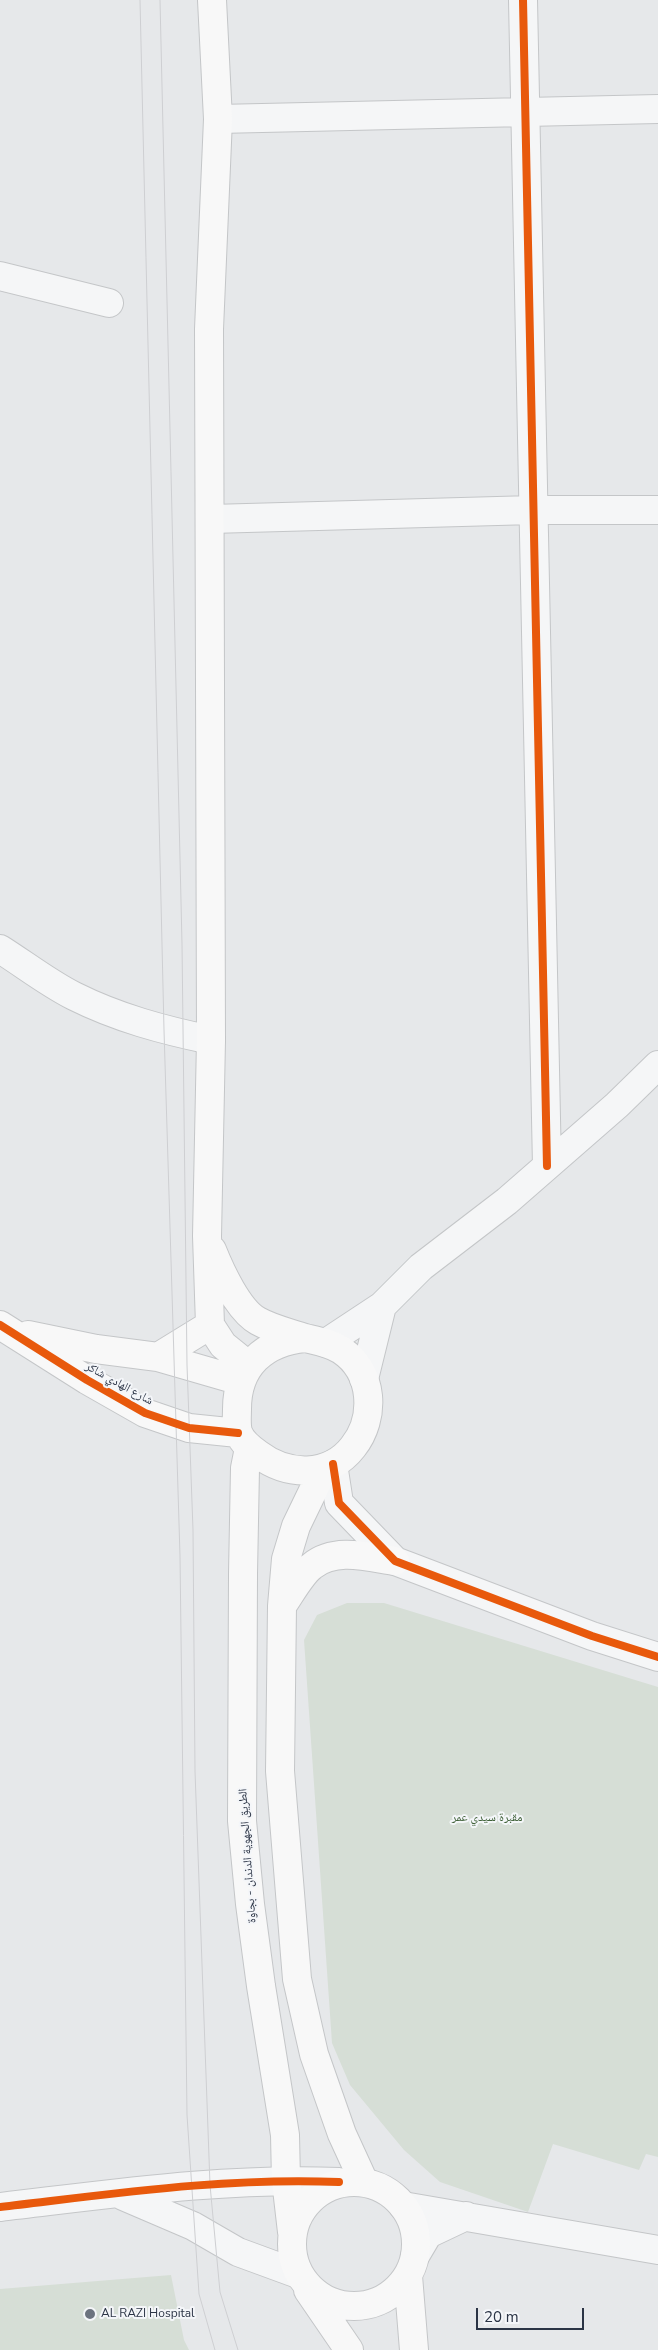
<!DOCTYPE html>
<html>
<head>
<meta charset="utf-8">
<style>
  body { margin:0 }
  #map { position:relative; width:658px; height:2350px; overflow:hidden; background:#e6e8ea; font-family:"Nunito Sans",sans-serif }
  canvas { display:block }
  .scale { position:absolute; left:476px; top:2308px; width:108px; height:22px; box-sizing:border-box; border:2px solid #2b3445; border-top:0; padding-left:6px; font-size:15px; line-height:18px; white-space:nowrap; color:#2b3445; -webkit-text-stroke:4px #f4f6f9; paint-order:stroke }
</style>
</head>
<body>
<div id="map">
<canvas width="658" height="2350"></canvas>
<div class="scale">20 m</div>
</div>
<script>
const g = document.querySelector('canvas').getContext('2d');
g.lineJoin = 'round';
function paint(path, color) {
  g.fillStyle = color;
  g.fill(path, 'evenodd');
}
function trace(path, color, width, dash) {
  g.strokeStyle = color;
  g.lineWidth = width;
  g.lineCap = dash ? 'butt' : 'round';
  g.setLineDash(dash || []);
  g.stroke(path);
}
function label(font, color, halo, rows, align = 'center') {
  g.font = font + ' "Nunito Sans","Noto Naskh Arabic",sans-serif';
  g.lineWidth = 4;
  g.setLineDash([]);
  g.textBaseline = 'middle';
  g.strokeStyle = halo;
  g.fillStyle = color;
  for (const [text, x, y, turn = 0] of rows) {
    g.save();
    g.translate(x, y);
    g.rotate((+turn || 0) * Math.PI / 180);
    g.textAlign = isNaN(turn) ? turn : align;
    if (halo) g.strokeText(text, 0, 0);
    g.fillText(text, 0, 0);
    g.restore();
  }
}
paint(new Path2D(`
  M 347,1603 L 384,1603 L 658,1687 L 658,2157 L 646,2154 L 639,2170 L 553,2144 L 528,2212 L 440,2182 L 404,2150 L 350,2085 L 332,2043 L 304,1640 L 317,1615 Z
  M 171,2275 L 184,2340 L 189,2350 L 0,2350 L 0,2289 Z`), '#d6ded6');
const street = new Path2D(`
  M 523,0 L 547,1166
  M 218,119 L 658,109
  M 0,276 L 109,303
  M 211,519 L 533,510 L 658,510
  M 0,949 C 24,964 48,983 74,996 C 118,1018 163,1030 211,1040
  M 326,1343 L 382,1306 L 421,1267 L 507,1201 L 617,1105 L 658,1065
  M 364,1379 L 382,1306
  M 333,1464 L 339,1503 L 395,1561 L 592,1636 L 658,1657
  M 123,2196 L 193,2226 L 238,2252 L 298,2274
  M 403,2206 L 658,2250
  M 0,2207 C 112,2194 227,2177 339,2182
  M 415,2256 L 428,2234 L 466,2216`);
const secondary = new Path2D(`
  M 212,0 L 218,119 L 209,329 L 211,1040 L 207,1236 L 210,1325 L 223,1345 L 249,1366
  M 212,1250 C 220,1270 238,1310 258,1321 C 272,1329 290,1333 305,1338
  M 0,1325 L 87,1380 L 145,1413 L 189,1428 L 238,1433
  M 28,1335 L 96,1349 L 158,1357 L 241,1381
  M 305,1338 C 318,1341 330,1343 341,1350 C 374,1372 376,1418 353,1447 C 329,1478 287,1476 258,1454 C 251,1449 241,1441 238,1432 C 236,1425 237,1416 237,1409 C 237,1366 264,1342 305,1338 Z
  M 158,1357 L 210,1325
  M 249,1448 L 245,1468 L 243,1574 L 242,1821 L 250,1904 L 261,1986 L 285,2135 L 286,2180 L 292,2232
  M 324,1468 L 296,1526 L 286,1559 L 282,1606 L 280,1771 L 297,1979 L 314,2054 L 342,2134 L 364,2182
  M 282,1606 C 290,1595 301,1574 312,1566 C 335,1547 368,1557 395,1561
  M292 2244a62 62 0 1 1 124 0a62 62 0 1 1-124 0Z
  M 408,2276 L 414,2350
  M 308,2290 L 349,2350`);
trace(street, '#c4c6c8', 30);
trace(secondary, '#c4c6c8', 30);
trace(street, '#f5f6f7', 28);
trace(secondary, '#f8f8f8', 28);
trace(new Path2D(`
  M 140,0 L 164,1030 L 180,1556 L 187,2115 L 199,2294 L 215,2350
  M 160,0 L 182,944 L 187,1365 L 193,1530 L 195,1771 L 210,2185 L 220,2292 L 238,2350`), '#cecfd2', 1);
trace(new Path2D(`
  M 523,0 L 547,1166
  M 0,1325 L 87,1380 L 145,1413 L 189,1428 L 238,1433
  M 333,1464 L 339,1503 L 395,1561 L 592,1636 L 658,1657
  M 0,2207 C 112,2194 227,2177 339,2182`), '#e8590c', 8);
for (const [x, y, r, color] of [
  [90,2314,6,"#6c737f"]
]) {
  const dot = new Path2D();
  dot.arc(x, y, r, 0, 2 * Math.PI);
  g.fillStyle = color;
  g.fill(dot);
  trace(dot, '#f4f6f9', 2);
}
label('12px', '#2b3445', '#f4f6f9', [
  ["شارع الهادي شاكر",119,1384,29],
  ["الطريق الجهوية الدندان - بجاوة",248,1856,-94]
]);
label('12px', '#3f6138', '#f4f6f9', [
  ["مقبرة سيدي عمر",487,1818]
]);
label('12px', '#2b3445', '#f4f6f9', [
  ["AL RAZI Hospital",101,2314]
], 'left');
</script>
</body>
</html>
